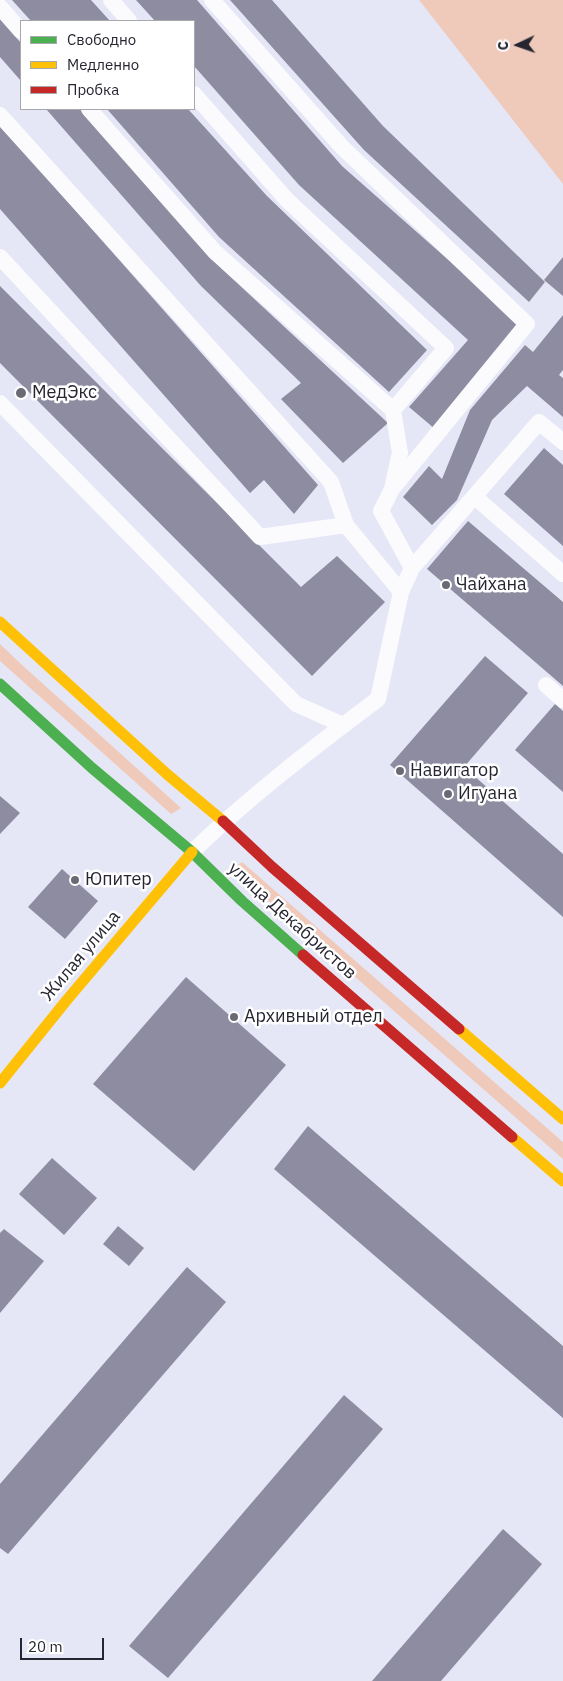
<!DOCTYPE html>
<html>
<head>
<meta charset="utf-8">
<style>
  body { margin:0 }
  #map { position:relative; width:563px; height:1681px; overflow:hidden; background:#e6e7f6; font-family:"IBM Plex Sans",sans-serif }
  canvas { display:block }
  .legend { position:absolute; left:20px; top:20px; width:175px; height:90px; box-sizing:border-box; background:#fff; border:1px solid #a8a8ac; margin:0; padding:6px 9px; list-style:none; font-size:15px; color:#252630 }
  .legend li { display:flex; align-items:center; gap:10px; height:25px }
  .legend b { width:25px; border:1px solid #a8a8ac }
  .north { position:absolute; left:493px; top:20px; width:50px; height:50px; -webkit-text-stroke:4px #fff; paint-order:stroke; rotate:267deg; font-size:14px; font-weight:700; line-height:20px; text-align:center; color:#252630 }
  .north::after { content:''; display:block; margin:auto; width:18px; height:22px; background:#252630; clip-path:polygon(50% 0,100% 100%,50% 72%,0 100%) }
  .scale { position:absolute; left:20px; top:1638px; width:84px; height:22px; box-sizing:border-box; border:2px solid #252630; border-top:0; padding-left:6px; font-size:15px; line-height:18px; white-space:nowrap; color:#252630; -webkit-text-stroke:4px #fff; paint-order:stroke }
</style>
</head>
<body>
<div id="map">
<canvas width="563" height="1681"></canvas>
<ul class="legend">
<li><b style="height:6px;background:#4caf50"></b>Свободно</li>
<li><b style="height:6px;background:#ffc107"></b>Медленно</li>
<li><b style="height:6px;background:#c62828"></b>Пробка</li>
</ul>
<div class="north">С</div>
<div class="scale">20 m</div>
</div>
<script>
const g = document.querySelector('canvas').getContext('2d');
g.lineJoin = 'round';
function paint(path, color) {
  g.fillStyle = color;
  g.fill(path, 'evenodd');
}
function trace(path, color, width, dash) {
  g.strokeStyle = color;
  g.lineWidth = width;
  g.lineCap = dash ? 'butt' : 'round';
  g.setLineDash(dash || []);
  g.stroke(path);
}
function label(font, color, halo, rows, align = 'center') {
  g.font = font + ' "IBM Plex Sans",sans-serif';
  g.lineWidth = 5;
  g.setLineDash([]);
  g.textBaseline = 'middle';
  g.strokeStyle = halo;
  g.fillStyle = color;
  for (const [text, x, y, turn = 0] of rows) {
    g.save();
    g.translate(x, y);
    g.rotate((+turn || 0) * Math.PI / 180);
    g.textAlign = isNaN(turn) ? turn : align;
    if (halo) g.strokeText(text, 0, 0);
    g.fillText(text, 0, 0);
    g.restore();
  }
}
paint(new Path2D(`
  M 419,0 L 563,0 L 563,184 Z
  M 0,644 L 21,664 L 181,808 L 171,814 L 0,661 Z
  M 242,862 L 563,1142 L 563,1159 L 232,869 Z`), '#efcabb');
paint(new Path2D(`
  M 12,0 L 91,0 L 110,21 L 31,21 Z
  M 136,0 L 197,0 L 342,166 L 521,324 L 435,429 L 409,407 L 468,340 L 299,185 L 194,66 L 194,21 L 155,21 Z
  M 230,0 L 272,0 L 383,126 L 545,282 L 529,302 L 364,150 Z
  M 0,19 L 21,43 L 21,81 L 0,57 Z
  M 46,109 L 80,109 L 222,269 L 388,423 L 343,463 L 281,399 L 301,383 L 201,286 Z
  M 107,109 L 188,109 L 267,196 L 427,350 L 389,392 L 219,237 Z
  M 0,125 L 318,485 L 294,514 L 264,480 L 250,493 L 0,209 Z
  M 563,257 L 563,296 L 544,280 Z
  M 0,286 L 301,587 L 337,556 L 385,602 L 312,676 L 0,363 Z
  M 563,315 L 563,370 L 559,375 L 563,378 L 563,417 L 527,386 L 492,420 L 457,500 L 432,525 L 403,497 L 429,466 L 442,479 L 470,410 L 525,345 L 533,352 Z
  M 544,448 L 563,465 L 563,546 L 504,494 Z
  M 468,521 L 563,602 L 563,686 L 427,569 Z
  M 485,656 L 528,693 L 464,767 L 563,854 L 563,917 L 390,765 Z
  M 555,704 L 563,711 L 563,792 L 515,750 Z
  M 0,796 L 20,813 L 0,834 Z
  M 62,869 L 98,901 L 65,939 L 28,907 Z
  M 186,977 L 286,1065 L 194,1171 L 93,1084 Z
  M 308,1126 L 563,1346 L 563,1418 L 274,1169 Z
  M 52,1158 L 97,1198 L 64,1235 L 19,1194 Z
  M 118,1226 L 144,1248 L 129,1266 L 103,1244 Z
  M 4,1229 L 44,1261 L 0,1313 L 0,1233 Z
  M 187,1267 L 226,1302 L 8,1554 L 0,1548 L 0,1484 Z
  M 344,1395 L 383,1429 L 168,1678 L 129,1646 Z
  M 503,1529 L 542,1564 L 441,1681 L 372,1681 Z`), '#8d8ca1');
trace(new Path2D(`
  M 111,0 L 129,21
  M 0,7 L 21,31
  M 194,94 L 287,200 L 446,348 L 393,410
  M 89,109 L 215,252 L 393,410 L 400,453 L 393,484
  M 0,115 L 331,482 L 346,525 L 401,592
  M 0,257 L 260,537 L 346,525
  M 0,403 L 296,704 L 343,725
  M 475,497 L 563,574
  M 412,568 L 539,422 L 563,442
  M 546,685 L 563,700
  M 192,852 C 249,797 314,747 378,699 L 401,592 L 412,568 L 381,511 L 392,489 L 527,324 L 342,147 L 212,0`), '#fbfbfe', 16);
trace(new Path2D(`
  M 0,684 L 92,768 L 192,852 L 242,901 L 303,955`), '#4caf50', 11);
trace(new Path2D(`
  M 0,622 L 168,775 L 223,821
  M 459,1029 L 563,1119
  M 0,1083 L 66,1001 L 192,852
  M 512,1137 L 563,1181`), '#ffc107', 11);
trace(new Path2D(`
  M 223,821 L 272,867 L 459,1029
  M 303,955 L 512,1137`), '#c62828', 11);
for (const [x, y, r, color] of [
  [21,393,6,"#696a75"],
  [446,585,5,"#696a75"],
  [400,771,5,"#696a75"],
  [448,794,5,"#696a75"],
  [75,880,5,"#696a75"],
  [234,1017,5,"#696a75"]
]) {
  const dot = new Path2D();
  dot.arc(x, y, r, 0, 2 * Math.PI);
  g.fillStyle = color;
  g.fill(dot);
  trace(dot, '#fff', 2);
}
label('18px', '#252630', '#fff', [
  ["МедЭкс",32,393],
  ["Чайхана",456,585],
  ["Навигатор",410,771],
  ["Игуана",458,794],
  ["Юпитер",85,880],
  ["Архивный отдел",244,1017]
], 'left');
label('18px', '#252630', '#fff', [
  ["улица Декабристов",292,921,42],
  ["Жилая улица",81,956,-50]
]);
</script>
</body>
</html>
